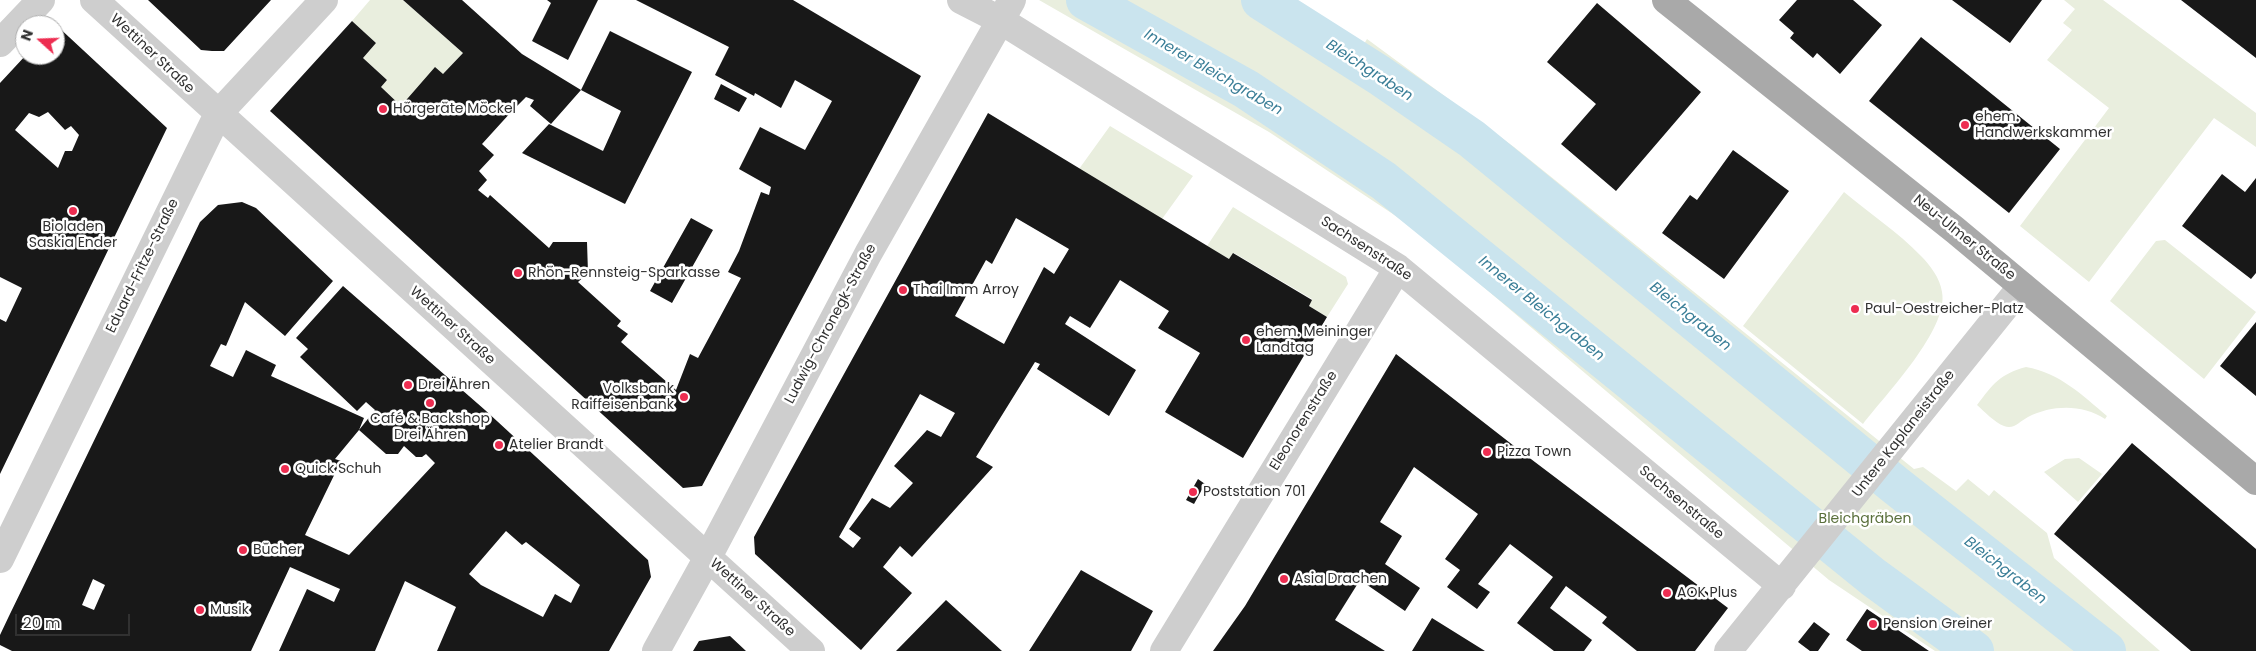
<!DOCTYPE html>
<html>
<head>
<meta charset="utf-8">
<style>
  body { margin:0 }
  #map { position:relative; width:2256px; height:651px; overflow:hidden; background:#fff; font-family:Poppins,sans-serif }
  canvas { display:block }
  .north { position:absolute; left:15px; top:15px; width:50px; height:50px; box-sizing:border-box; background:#fff; border:1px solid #adadad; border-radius:50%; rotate:290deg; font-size:14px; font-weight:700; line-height:20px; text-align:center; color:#313131 }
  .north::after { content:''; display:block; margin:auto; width:18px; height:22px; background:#ed2d51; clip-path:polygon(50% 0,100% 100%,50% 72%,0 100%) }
  .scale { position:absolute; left:15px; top:614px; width:115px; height:22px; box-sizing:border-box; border:2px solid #313131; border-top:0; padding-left:6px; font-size:15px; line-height:18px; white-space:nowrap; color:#313131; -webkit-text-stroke:4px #fff; paint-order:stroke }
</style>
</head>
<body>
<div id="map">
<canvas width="2256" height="651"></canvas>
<div class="north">N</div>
<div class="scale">20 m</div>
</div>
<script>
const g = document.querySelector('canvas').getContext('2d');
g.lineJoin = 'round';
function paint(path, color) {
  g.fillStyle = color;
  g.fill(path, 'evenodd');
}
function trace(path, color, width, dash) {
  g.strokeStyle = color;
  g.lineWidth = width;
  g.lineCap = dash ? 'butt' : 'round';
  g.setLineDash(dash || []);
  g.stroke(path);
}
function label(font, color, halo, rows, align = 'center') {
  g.font = font + ' Poppins,sans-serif';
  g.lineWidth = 5;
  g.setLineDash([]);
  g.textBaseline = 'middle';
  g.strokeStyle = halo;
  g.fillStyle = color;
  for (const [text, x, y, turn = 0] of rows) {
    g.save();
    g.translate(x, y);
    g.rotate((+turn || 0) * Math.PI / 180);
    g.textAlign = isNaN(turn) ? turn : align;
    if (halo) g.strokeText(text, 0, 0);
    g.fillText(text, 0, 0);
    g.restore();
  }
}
paint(new Path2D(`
  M 370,0 L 403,0 L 463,53 L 443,74 L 401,106 L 381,87 L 387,80 L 363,58 L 376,43 L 352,21 Z
  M 1039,0 L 1294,0 L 1364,44 L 1367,39 L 1514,147 L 1914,469 L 1923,467 L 1956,491 L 1968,479 L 1989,496 L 1994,490 L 2047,533 L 2054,558 L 2160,651 L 1935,651 L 1829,580 L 1804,559 L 1414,228 L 1269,132 Z
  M 2064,0 L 2103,0 L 2256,113 L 2256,147 L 2214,118 L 2089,282 L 2020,226 L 2109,108 L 2047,60 L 2072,30 L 2063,23 L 2075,9 Z
  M 1110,126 L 1193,176 L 1162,219 L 1079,169 Z
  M 1844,192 C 1869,213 1898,232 1921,256 C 1930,265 1940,278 1942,292 C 1949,329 1886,394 1863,424 L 1743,326 Z
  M 1233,207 L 1346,277 L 1348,284 L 1327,317 L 1309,306 L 1312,299 L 1234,253 L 1229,259 L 1207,246 Z
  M 2165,240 L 2256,312 L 2204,379 L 2110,301 L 2156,241 Z
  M 2026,367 C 2060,373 2082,395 2107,416 L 2105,419 C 2082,404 2052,405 2028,417 C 2020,421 2014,430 2004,426 C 1995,423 1984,411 1977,405 C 1993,384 2000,374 2026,367 Z
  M 2079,458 L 2102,474 L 2078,502 L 2044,472 L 2065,459 Z`), '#e9eede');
trace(new Path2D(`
  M 1086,0 L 1246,89 L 1384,181 L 1873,577 L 1974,651
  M 1261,0 L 1379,75 L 1472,139 L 1895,485 L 2106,651`), '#cae4ee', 40);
paint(new Path2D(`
  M 148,0 L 271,0 L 224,51 L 212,51 L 201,50 Z
  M 403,0 L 462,0 L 522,54 L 581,90 L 551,124 L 530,106 L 534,100 L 526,97 L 512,111 L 482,144 L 494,155 L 479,171 L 487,180 L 478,190 L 488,198 L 490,195 L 549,248 L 553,242 L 587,242 L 588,273 L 578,282 L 621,321 L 617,326 L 628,334 L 621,342 L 676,390 L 690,354 L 698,358 L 741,278 L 728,272 L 739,251 L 761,192 L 769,195 L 771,187 L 739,169 L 760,127 L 805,150 L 832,101 L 795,80 L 781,108 L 755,93 L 754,96 L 715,75 L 729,47 L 636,0 L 793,0 L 921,76 L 702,486 L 683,488 L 270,111 L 352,21 L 376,43 L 363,58 L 387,80 L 381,87 L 401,106 L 435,67 L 443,74 L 463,53 Z
  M 547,0 L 598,0 L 568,60 L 532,41 L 551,3 Z
  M 1797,0 L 1853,0 L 1882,25 L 1840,74 L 1817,53 L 1813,58 L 1790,38 L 1794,33 L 1779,20 Z
  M 1952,0 L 2042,0 L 2010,43 Z
  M 2181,0 L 2256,0 L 2256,58 Z
  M 1597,3 L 1701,92 L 1616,191 L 1561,144 L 1596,104 L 1547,62 Z
  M 55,24 L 167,128 L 0,474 L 0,319 L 6,322 L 22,288 L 0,277 L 0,83 L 26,55 L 55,55 ZM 48,112 L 65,130 L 71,126 L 79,135 L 72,151 L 65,151 L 58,168 L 15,130 L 29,113 L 39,117 Z
  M 610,31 L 692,72 L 625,204 L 522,153 L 549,124 L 603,151 L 621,111 L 581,90 Z
  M 1921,37 L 2060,149 L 2009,213 L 1869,101 Z
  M 721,84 L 747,98 L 739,112 L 714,99 Z
  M 988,113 L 1229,259 L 1233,253 L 1312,300 L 1309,306 L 1327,317 L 1243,458 L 1165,412 L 1200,353 L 1158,328 L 1169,311 L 1120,280 L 1090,328 L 1070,316 L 1065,324 L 1136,370 L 1109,416 L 1037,369 L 1040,364 L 1035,362 L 976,457 L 993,467 L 912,557 L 900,546 L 883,567 L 912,593 L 861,650 L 755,554 L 754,537 ZM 1016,218 L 1069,249 L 1054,274 L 1044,267 L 1004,344 L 955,316 L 986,260 L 992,264 ZM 920,394 L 955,413 L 941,437 L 927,430 L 894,466 L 913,483 L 890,508 L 872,498 L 849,529 L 861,538 L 853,548 L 839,537 Z
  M 1733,150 L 1789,191 L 1724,279 L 1662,233 L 1690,195 L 1697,200 Z
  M 2222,174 L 2245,192 L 2256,178 L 2256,273 L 2251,279 L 2182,226 Z
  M 242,202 L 256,208 L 333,281 L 285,336 L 245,302 L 226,346 L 221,344 L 210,366 L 233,377 L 246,350 L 276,365 L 271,376 L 364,418 L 359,430 L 375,410 L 366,402 L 357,411 L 300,357 L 308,349 L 296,338 L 343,286 L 485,410 L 648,560 L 651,577 L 609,651 L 437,651 L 456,607 L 405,581 L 375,651 L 279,651 L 307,589 L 334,602 L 340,589 L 290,567 L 251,651 L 12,651 L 0,645 L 0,635 L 9,616 L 200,222 L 218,205 ZM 359,430 L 386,454 L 398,454 L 404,446 L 416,457 L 422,457 L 426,454 L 435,463 L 349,555 L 305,535 L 341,461 L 335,459 ZM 506,531 L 522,545 L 526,542 L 580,585 L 571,603 L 555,594 L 543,617 L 481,585 L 469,574 ZM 93,579 L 105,585 L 94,610 L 82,605 Z
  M 691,218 L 713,230 L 672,303 L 650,291 Z
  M 2256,322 L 2256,396 L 2220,366 Z
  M 1396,354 L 1523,453 L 1728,608 L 1695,651 L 1637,651 L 1602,623 L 1607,617 L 1566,586 L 1550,608 L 1592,640 L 1584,651 L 1554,651 L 1517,623 L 1553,577 L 1510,544 L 1478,584 L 1490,592 L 1477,609 L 1447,587 L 1460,570 L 1445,559 L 1478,514 L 1414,467 L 1380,522 L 1402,536 L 1385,564 L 1420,588 L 1405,611 L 1360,580 L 1335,620 L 1385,651 L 1213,651 L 1245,606 Z
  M 2132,443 L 2256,549 L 2256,651 L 2191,651 L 2054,534 Z
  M 1198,479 L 1205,484 L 1194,504 L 1186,500 Z
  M 1081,570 L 1153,611 L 1131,651 L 1029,651 Z
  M 946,600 L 1002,651 L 896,651 Z
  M 1867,609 L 1929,651 L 1862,651 L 1846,640 Z
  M 1432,618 L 1485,651 L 1412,651 Z
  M 1814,622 L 1830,634 L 1818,651 L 1810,651 L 1798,642 Z
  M 730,636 L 746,651 L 693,651 L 699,641 Z`), '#181818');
trace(new Path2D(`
  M 94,0 L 811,651
  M 961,0 L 1000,20 L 1398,268 L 1782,586
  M 0,43 L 41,0
  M 0,559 L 218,114 L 324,0
  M 656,651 L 708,557 L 868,254 L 1012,0
  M 1164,651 L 1398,268
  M 1728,651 L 2022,286`), '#cecece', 28);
trace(new Path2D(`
  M 1666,0 L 1955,230 L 2256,481`), '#a9a9a9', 28);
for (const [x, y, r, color] of [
  [383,109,5,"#ed2d51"],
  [1965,125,5,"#ed2d51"],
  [73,211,5,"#ed2d51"],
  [518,273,5,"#ed2d51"],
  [903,290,5,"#ed2d51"],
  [1855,309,5,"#ed2d51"],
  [1246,340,5,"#ed2d51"],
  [408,385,5,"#ed2d51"],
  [684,397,5,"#ed2d51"],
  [430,403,5,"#ed2d51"],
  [499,445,5,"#ed2d51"],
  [1487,452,5,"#ed2d51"],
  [285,469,5,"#ed2d51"],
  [1193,492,5,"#ed2d51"],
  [243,550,5,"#ed2d51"],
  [1284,579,5,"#ed2d51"],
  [1667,593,5,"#ed2d51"],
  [200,610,5,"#ed2d51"],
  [1873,624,5,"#ed2d51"]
]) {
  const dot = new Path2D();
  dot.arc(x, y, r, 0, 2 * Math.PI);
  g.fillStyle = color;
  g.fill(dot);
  trace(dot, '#fff', 2);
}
label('14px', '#313131', '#fff', [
  ["Wettiner Straße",152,54,43],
  ["Neu-Ulmer Straße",1964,238,39],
  ["Sachsenstraße",1366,249,33],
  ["Eduard-Fritze-Straße",143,266,-64],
  ["Ludwig-Chronegk-Straße",831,324,-62],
  ["Wettiner Straße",452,326,42],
  ["Eleonorenstraße",1304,421,-58],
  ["Untere Kaplaneistraße",1904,434,-52],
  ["Sachsenstraße",1681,503,40],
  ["Wettiner Straße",752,598,42]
]);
label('14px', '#313131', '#fff', [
  ["Hörgeräte Möckel",393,109],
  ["ehem.",1975,117],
  ["Handwerkskammer",1975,133],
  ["Bioladen",73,227,"center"],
  ["Saskia Ender",73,243,"center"],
  ["Rhön-Rennsteig-Sparkasse",528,273],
  ["Thai Imm Arroy",913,290],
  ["Paul-Oestreicher-Platz",1865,309],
  ["ehem. Meininger",1256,332],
  ["Landtag",1256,348],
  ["Drei Ähren",418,385],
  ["Volksbank",674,389,"right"],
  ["Raiffeisenbank",674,405,"right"],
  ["Café & Backshop",430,419,"center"],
  ["Drei Ähren",430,435,"center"],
  ["Atelier Brandt",509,445],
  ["Pizza Town",1497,452],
  ["Quick Schuh",295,469],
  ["Poststation 701",1203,492],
  ["Bücher",253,550],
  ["Asia Drachen",1294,579],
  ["AOK Plus",1677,593],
  ["Musik",210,610],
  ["Pension Greiner",1883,624]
], 'left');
label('14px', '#596f3b', '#fff', [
  ["Bleichgräben",1865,519]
]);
label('italic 15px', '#3a7e97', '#fff', [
  ["Bleichgraben",1369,71,33],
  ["Innerer Bleichgraben",1213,73,30],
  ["Innerer Bleichgraben",1541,309,39],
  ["Bleichgraben",1690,317,39],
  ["Bleichgraben",2005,571,38]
]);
</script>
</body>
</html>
